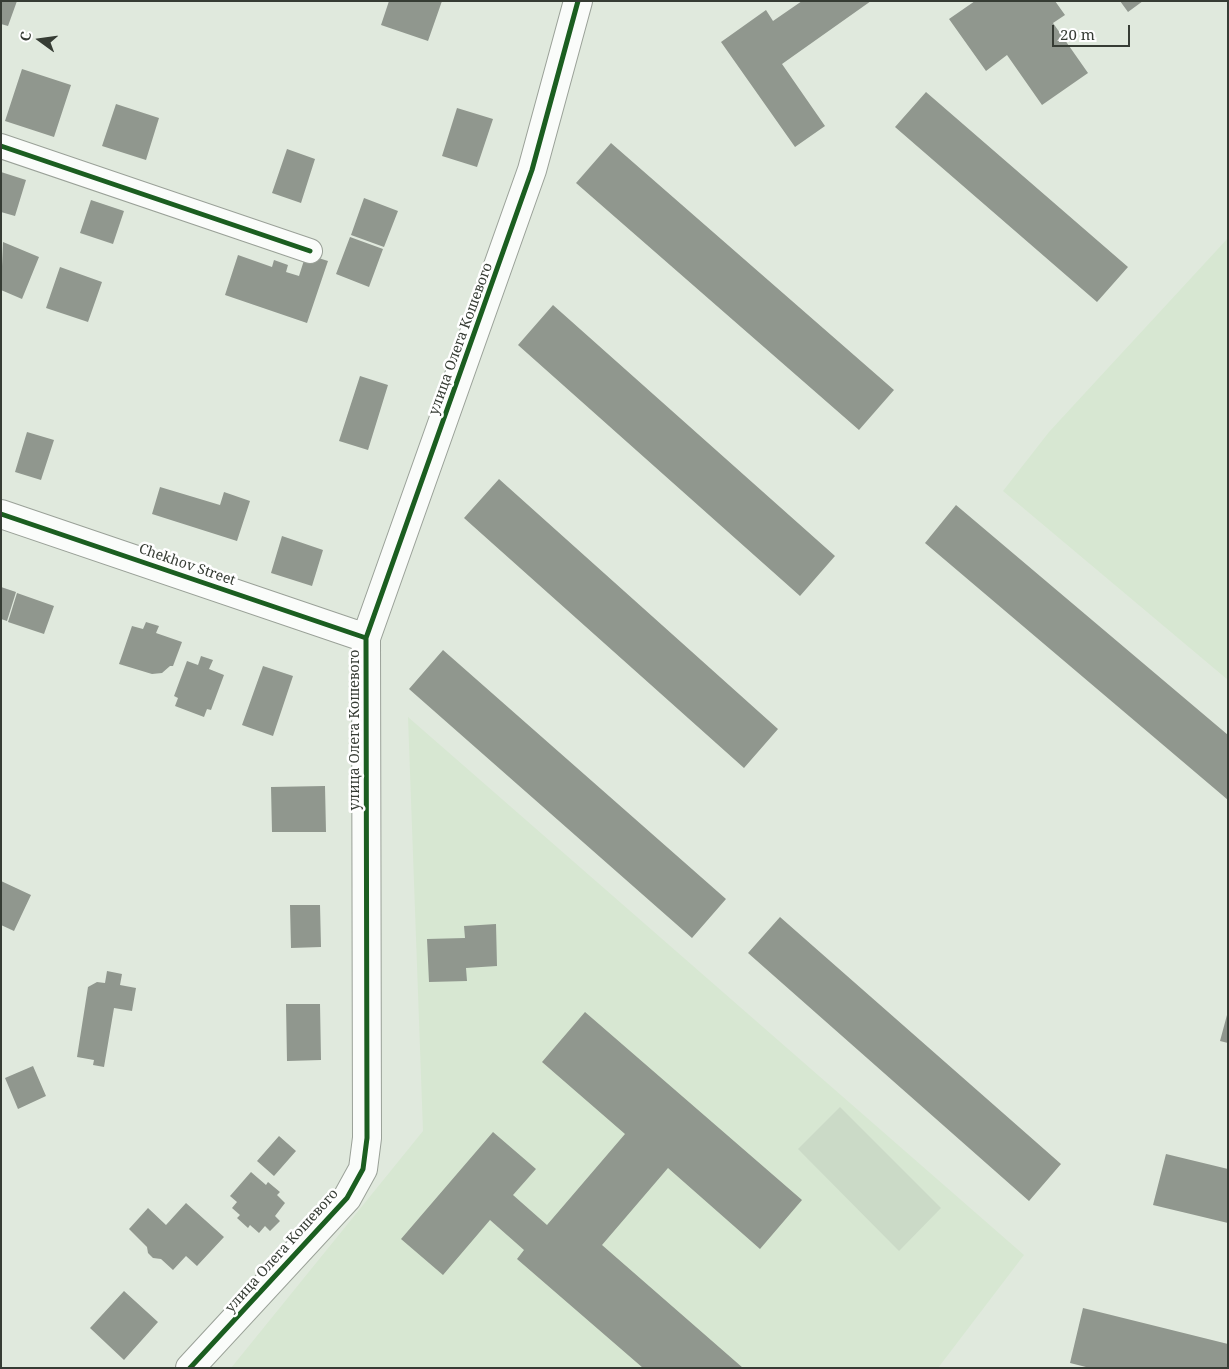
<!DOCTYPE html>
<html>
<head>
<meta charset="utf-8">
<style>
  body { margin:0 }
  #map { position:relative; width:1229px; height:1369px; overflow:hidden; background:#e0e9dd; font-family:"Noto Serif",serif }
  canvas { display:block }
  .frame { position:absolute; inset:0; border:2px solid #363c34; pointer-events:none }
  .north { position:absolute; left:15px; top:15px; width:50px; height:50px; -webkit-text-stroke:4px #fff; paint-order:stroke; rotate:284deg; font-size:14px; font-weight:700; line-height:20px; text-align:center; color:#363c34 }
  .north::after { content:''; display:block; margin:auto; width:18px; height:22px; background:#363c34; clip-path:polygon(50% 0,100% 100%,50% 72%,0 100%) }
  .scale { position:absolute; left:1052px; top:25px; width:78px; height:22px; box-sizing:border-box; border:2px solid #363c34; border-top:0; padding-left:6px; font-size:15px; line-height:18px; white-space:nowrap; color:#363c34; -webkit-text-stroke:4px #fff; paint-order:stroke }
</style>
</head>
<body>
<div id="map">
<canvas width="1229" height="1369"></canvas>
<div class="frame"></div>
<div class="north">С</div>
<div class="scale">20 m</div>
</div>
<script>
const g = document.querySelector('canvas').getContext('2d');
g.lineJoin = 'round';
function paint(path, color) {
  g.fillStyle = color;
  g.fill(path, 'evenodd');
}
function trace(path, color, width, dash) {
  g.strokeStyle = color;
  g.lineWidth = width;
  g.lineCap = dash ? 'butt' : 'round';
  g.setLineDash(dash || []);
  g.stroke(path);
}
function label(font, color, halo, rows, align = 'center') {
  g.font = font + ' "Noto Serif",serif';
  g.lineWidth = 5;
  g.setLineDash([]);
  g.textBaseline = 'middle';
  g.strokeStyle = halo;
  g.fillStyle = color;
  for (const [text, x, y, turn = 0] of rows) {
    g.save();
    g.translate(x, y);
    g.rotate((+turn || 0) * Math.PI / 180);
    g.textAlign = isNaN(turn) ? turn : align;
    if (halo) g.strokeText(text, 0, 0);
    g.fillText(text, 0, 0);
    g.restore();
  }
}
paint(new Path2D(`
  M 1228,238 L 1228,680 L 1003,491 L 1049,432 Z
  M 408,717 L 1024,1255 L 938,1368 L 231,1368 L 423,1131 Z`), '#d7e7d2');
paint(new Path2D(`
  M 840,1107 L 941,1208 L 899,1251 L 798,1149 Z`), '#cbdac7');
paint(new Path2D(`
  M 1,1 L 17,1 L 8,26 L 1,24 Z
  M 389,1 L 442,1 L 428,41 L 381,25 Z
  M 802,1 L 871,1 L 782,64 L 825,126 L 795,147 L 721,42 L 766,10 L 773,21 Z
  M 975,1 L 1055,1 L 1065,15 L 1053,23 L 1088,73 L 1042,105 L 1007,55 L 986,71 L 949,19 Z
  M 1120,1 L 1143,1 L 1128,12 Z
  M 22,69 L 71,85 L 54,137 L 5,121 Z
  M 926,92 L 1128,267 L 1097,302 L 895,127 Z
  M 116,104 L 159,118 L 146,160 L 102,146 Z
  M 457,108 L 493,119 L 477,167 L 442,156 Z
  M 611,143 L 894,390 L 859,430 L 576,183 Z
  M 287,149 L 315,159 L 301,203 L 272,193 Z
  M 1,172 L 26,180 L 15,216 L 1,212 Z
  M 364,198 L 398,211 L 384,247 L 351,235 Z
  M 91,200 L 124,211 L 113,244 L 80,233 Z
  M 350,237 L 383,249 L 369,287 L 336,274 Z
  M 3,242 L 39,257 L 22,299 L 1,290 Z
  M 306,254 L 328,261 L 307,323 L 225,295 L 238,255 L 272,267 L 274,260 L 288,265 L 286,272 L 299,276 Z
  M 60,267 L 102,282 L 88,322 L 46,308 Z
  M 553,305 L 835,556 L 800,596 L 518,345 Z
  M 360,376 L 388,385 L 368,450 L 339,441 Z
  M 27,432 L 54,440 L 41,480 L 15,472 Z
  M 499,479 L 778,729 L 744,768 L 464,518 Z
  M 160,487 L 220,505 L 224,492 L 250,501 L 237,541 L 152,514 Z
  M 956,505 L 1228,735 L 1228,800 L 925,543 Z
  M 282,536 L 323,550 L 312,586 L 271,573 Z
  M 1,587 L 16,592 L 7,621 L 1,619 Z
  M 17,593 L 54,606 L 44,634 L 8,622 Z
  M 146,622 L 159,626 L 156,633 L 182,642 L 173,666 L 170,666 L 162,673 L 152,674 L 119,664 L 132,626 L 143,629 Z
  M 443,650 L 726,899 L 692,938 L 409,689 Z
  M 201,656 L 213,660 L 209,669 L 224,675 L 211,710 L 207,709 L 204,717 L 175,706 L 178,698 L 174,696 L 187,661 L 198,665 Z
  M 263,666 L 293,676 L 273,736 L 242,725 Z
  M 325,786 L 326,832 L 272,832 L 271,787 Z
  M 1,881 L 31,895 L 14,931 L 1,925 Z
  M 290,905 L 320,905 L 321,947 L 291,948 Z
  M 780,917 L 1061,1164 L 1029,1201 L 748,953 Z
  M 496,924 L 497,966 L 466,968 L 467,981 L 429,982 L 427,939 L 465,938 L 464,926 Z
  M 107,971 L 122,974 L 120,985 L 136,988 L 132,1011 L 114,1008 L 104,1067 L 93,1065 L 94,1060 L 77,1057 L 88,987 L 97,982 L 105,983 Z
  M 286,1004 L 320,1004 L 321,1060 L 287,1061 Z
  M 585,1012 L 802,1200 L 760,1249 L 668,1168 L 602,1245 L 743,1368 L 643,1368 L 517,1259 L 524,1250 L 490,1220 L 443,1275 L 401,1239 L 493,1132 L 536,1169 L 513,1195 L 547,1225 L 625,1134 L 542,1062 Z
  M 1227,1015 L 1228,1015 L 1228,1043 L 1220,1041 Z
  M 33,1066 L 46,1096 L 18,1109 L 5,1078 Z
  M 279,1136 L 296,1151 L 274,1176 L 257,1161 Z
  M 1166,1154 L 1228,1169 L 1228,1223 L 1153,1205 Z
  M 251,1172 L 266,1185 L 268,1182 L 280,1192 L 277,1195 L 285,1203 L 275,1216 L 280,1221 L 270,1231 L 265,1226 L 259,1233 L 250,1225 L 248,1228 L 237,1218 L 240,1215 L 232,1208 L 237,1202 L 230,1196 Z
  M 186,1203 L 224,1237 L 197,1266 L 186,1256 L 173,1270 L 161,1259 L 153,1258 L 148,1253 L 147,1247 L 129,1229 L 148,1208 L 166,1225 Z
  M 124,1291 L 158,1322 L 124,1360 L 90,1328 Z
  M 1083,1308 L 1228,1344 L 1228,1368 L 1090,1368 L 1070,1363 Z`), '#90978e');
const minor = new Path2D(`
  M 1,146 L 310,251`);
const tertiary = new Path2D(`
  M 1,514 L 366,638
  M 190,1368 L 347,1198 L 363,1169 L 367,1138 L 366,638 L 532,170 L 578,1`);
trace(minor, '#9aa198', 26);
trace(tertiary, '#9aa198', 30);
trace(minor, '#fafcfa', 24);
trace(tertiary, '#fafcfa', 28);
trace(new Path2D(`
  M 1,146 L 310,251
  M 1,514 L 366,638
  M 190,1368 L 347,1198 L 363,1169 L 367,1138 L 366,638 L 532,170 L 578,1`), '#1b5e20', 5);
label('14px', '#363c34', '#fff', [
  ["улица Олега Кошевого",461,339,-70],
  ["Chekhov Street",187,565,19],
  ["улица Олега Кошевого",355,730,-90],
  ["улица Олега Кошевого",282,1251,-48]
]);
</script>
</body>
</html>
